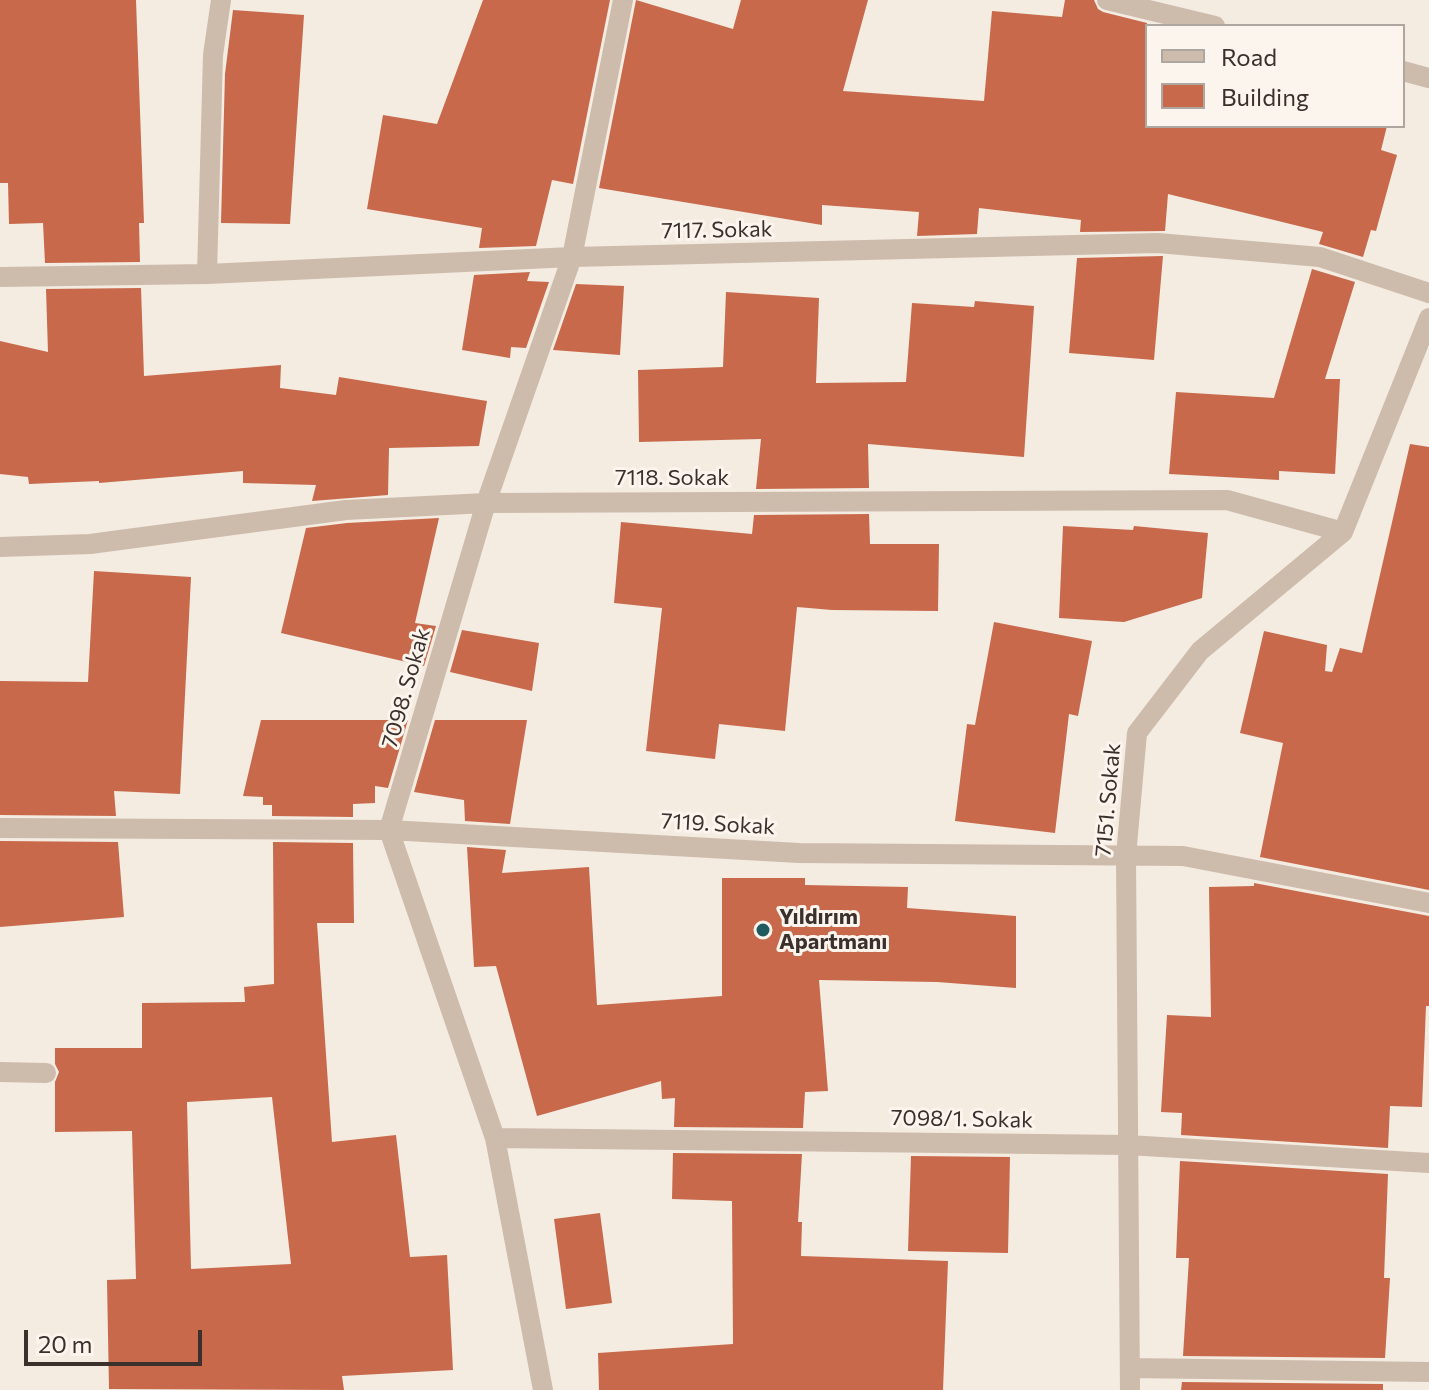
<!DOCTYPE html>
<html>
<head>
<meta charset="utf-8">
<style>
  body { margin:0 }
  #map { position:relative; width:1429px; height:1390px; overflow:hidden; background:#f4ebe1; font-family:Commissioner,sans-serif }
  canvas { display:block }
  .legend { position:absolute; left:1145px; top:24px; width:260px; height:104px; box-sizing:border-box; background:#fbf5ee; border:2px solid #aea6a0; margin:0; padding:10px 14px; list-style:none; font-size:24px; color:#3b302b }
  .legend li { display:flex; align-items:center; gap:16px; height:40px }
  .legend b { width:40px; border:2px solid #aea6a0 }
  .scale { position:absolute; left:24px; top:1330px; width:178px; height:36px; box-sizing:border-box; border:4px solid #3b302b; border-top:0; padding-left:10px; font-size:24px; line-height:28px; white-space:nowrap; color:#3b302b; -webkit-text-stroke:6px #fbf5ee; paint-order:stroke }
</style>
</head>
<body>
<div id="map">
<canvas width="1429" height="1390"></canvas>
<ul class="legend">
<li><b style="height:10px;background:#cdbbac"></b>Road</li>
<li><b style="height:22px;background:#c8694b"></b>Building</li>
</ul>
<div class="scale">20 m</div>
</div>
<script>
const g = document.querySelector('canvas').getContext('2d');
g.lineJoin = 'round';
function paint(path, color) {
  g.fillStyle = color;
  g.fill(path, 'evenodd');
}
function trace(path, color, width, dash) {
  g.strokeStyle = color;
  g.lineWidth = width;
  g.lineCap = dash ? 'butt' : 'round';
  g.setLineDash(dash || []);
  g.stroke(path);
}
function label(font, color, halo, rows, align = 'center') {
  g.font = font + ' Commissioner,sans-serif';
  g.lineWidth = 6;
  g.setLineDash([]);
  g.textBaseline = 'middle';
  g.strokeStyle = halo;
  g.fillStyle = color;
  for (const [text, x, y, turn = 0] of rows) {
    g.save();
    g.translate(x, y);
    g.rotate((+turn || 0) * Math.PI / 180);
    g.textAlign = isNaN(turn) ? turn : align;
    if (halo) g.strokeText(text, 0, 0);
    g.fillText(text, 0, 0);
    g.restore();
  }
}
paint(new Path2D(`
  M 0,0 L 136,0 L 144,223 L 139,223 L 140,262 L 45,263 L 43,223 L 9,224 L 8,183 L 0,183 Z
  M 483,0 L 610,0 L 573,184 L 552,180 L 536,246 L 479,248 L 482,228 L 367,209 L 383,115 L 437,124 Z
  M 636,0 L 733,29 L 741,0 L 868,0 L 843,91 L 984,101 L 992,11 L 1062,17 L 1065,0 L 1094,0 L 1098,9 L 1103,12 L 1147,23 L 1147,126 L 1387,126 L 1381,150 L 1397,155 L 1376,231 L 1371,230 L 1363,257 L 1319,244 L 1323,232 L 1168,194 L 1165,231 L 1080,232 L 1081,220 L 979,208 L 977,234 L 917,236 L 919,212 L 822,205 L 822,225 L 599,188 Z
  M 233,10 L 304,15 L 290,224 L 221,223 L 225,74 Z
  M 1163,256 L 1154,360 L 1069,353 L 1077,258 Z
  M 1312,269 L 1355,282 L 1325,379 L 1340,379 L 1335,474 L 1279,471 L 1279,480 L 1169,474 L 1176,392 L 1274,398 Z
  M 530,272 L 527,281 L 549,282 L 526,348 L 511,347 L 510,358 L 462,350 L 474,275 Z
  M 576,284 L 624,286 L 620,355 L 553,350 Z
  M 141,288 L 144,376 L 281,365 L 280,388 L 336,395 L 339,377 L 487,401 L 479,446 L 389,448 L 388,495 L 312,501 L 316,485 L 243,483 L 243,471 L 99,483 L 99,481 L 29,484 L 28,477 L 0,474 L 0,341 L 48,352 L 46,289 Z
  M 726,292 L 819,298 L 816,383 L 906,382 L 912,303 L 974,307 L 975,301 L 1034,306 L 1024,457 L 868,444 L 869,488 L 756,489 L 761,439 L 639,442 L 638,370 L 723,367 Z
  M 1410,444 L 1429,447 L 1429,890 L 1260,857 L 1283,743 L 1240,733 L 1264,631 L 1327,645 L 1325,671 L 1332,672 L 1340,648 L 1362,653 Z
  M 869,514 L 870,544 L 939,544 L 938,611 L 832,610 L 797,607 L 785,731 L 719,724 L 715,759 L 646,751 L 662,608 L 614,603 L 621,522 L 752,534 L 754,515 Z
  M 439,518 L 415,623 L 436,626 L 424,666 L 281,633 L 306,528 L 347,523 Z
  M 1063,526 L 1133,530 L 1134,526 L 1208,533 L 1202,598 L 1124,622 L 1059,618 Z
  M 94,571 L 191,577 L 180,794 L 114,791 L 116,816 L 0,815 L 0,681 L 88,682 Z
  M 994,622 L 1092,641 L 1078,716 L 1069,714 L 1055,833 L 955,821 L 967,724 L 975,725 Z
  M 462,630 L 539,643 L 532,691 L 450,672 Z
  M 261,720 L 408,720 L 388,788 L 375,786 L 375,803 L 353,804 L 353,817 L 272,816 L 272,805 L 263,805 L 263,797 L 243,796 Z
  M 435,720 L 527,720 L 510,824 L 465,821 L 464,800 L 414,792 Z
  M 0,841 L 118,842 L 124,917 L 0,927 Z
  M 273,842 L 353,843 L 354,923 L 317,923 L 332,1142 L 396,1135 L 410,1257 L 447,1255 L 453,1370 L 342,1376 L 344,1390 L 109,1389 L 107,1280 L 136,1279 L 132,1131 L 55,1132 L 55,1082 L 59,1072 L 55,1064 L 55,1048 L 142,1048 L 142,1003 L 245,1002 L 244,987 L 274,984 ZM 272,1097 L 291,1264 L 191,1269 L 187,1102 Z
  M 467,847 L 506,850 L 502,873 L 589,867 L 597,1005 L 722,996 L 722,878 L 805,878 L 805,885 L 908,887 L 907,908 L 1016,916 L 1016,988 L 937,982 L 819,980 L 828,1091 L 805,1092 L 803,1128 L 674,1127 L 675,1098 L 662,1099 L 661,1081 L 537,1116 L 496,966 L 474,967 Z
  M 1254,883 L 1429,916 L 1429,1006 L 1426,1006 L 1422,1107 L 1390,1106 L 1388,1148 L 1181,1135 L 1182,1113 L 1161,1112 L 1167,1015 L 1211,1017 L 1209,887 L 1254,886 Z
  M 673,1153 L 802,1154 L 798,1222 L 802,1222 L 801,1256 L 948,1261 L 943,1390 L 599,1390 L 598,1353 L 733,1344 L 732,1201 L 672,1199 Z
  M 911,1156 L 1010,1157 L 1008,1253 L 908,1251 Z
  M 1180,1161 L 1388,1174 L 1384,1278 L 1390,1278 L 1385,1358 L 1183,1356 L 1189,1258 L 1176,1258 Z
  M 600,1213 L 612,1303 L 566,1309 L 554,1219 Z
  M 1182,1382 L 1383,1384 L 1383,1390 L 1181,1390 Z`), '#c8694b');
trace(new Path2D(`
  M 1107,0 L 1215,26
  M 1403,71 L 1429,78
  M 207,274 L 213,55 L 221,0
  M 0,277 L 207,274 L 572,257 L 1158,243 L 1320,257 L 1429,293
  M 0,547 L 90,544 L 346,510 L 486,503 L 1227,500 L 1343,532
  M 0,828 L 389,830 L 799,853 L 1183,856 L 1429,903
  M 0,1072 L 46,1073
  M 495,1138 L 1128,1145 L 1429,1163
  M 1130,1368 L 1429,1372
  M 543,1390 L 495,1138 L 389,830 L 486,503 L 572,257 L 623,0
  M 1130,1390 L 1126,856 L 1137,733 L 1200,651 L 1343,532 L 1429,318`), '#cdbbac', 20);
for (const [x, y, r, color] of [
  [763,930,8,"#1f5a5e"]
]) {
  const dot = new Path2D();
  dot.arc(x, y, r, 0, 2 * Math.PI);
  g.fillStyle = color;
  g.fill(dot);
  trace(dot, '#fbf5ee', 3);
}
label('22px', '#3b302b', '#fbf5ee', [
  ["7117. Sokak",717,230,-1],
  ["7118. Sokak",672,478],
  ["7098. Sokak",406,688,-74],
  ["7151. Sokak",1108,800,-85],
  ["7119. Sokak",718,824,3],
  ["7098/1. Sokak",962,1119,1]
]);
label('bold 22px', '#3b302b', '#fbf5ee', [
  ["Yıldırım",779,917],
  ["Apartmanı",779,942]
], 'left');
</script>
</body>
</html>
